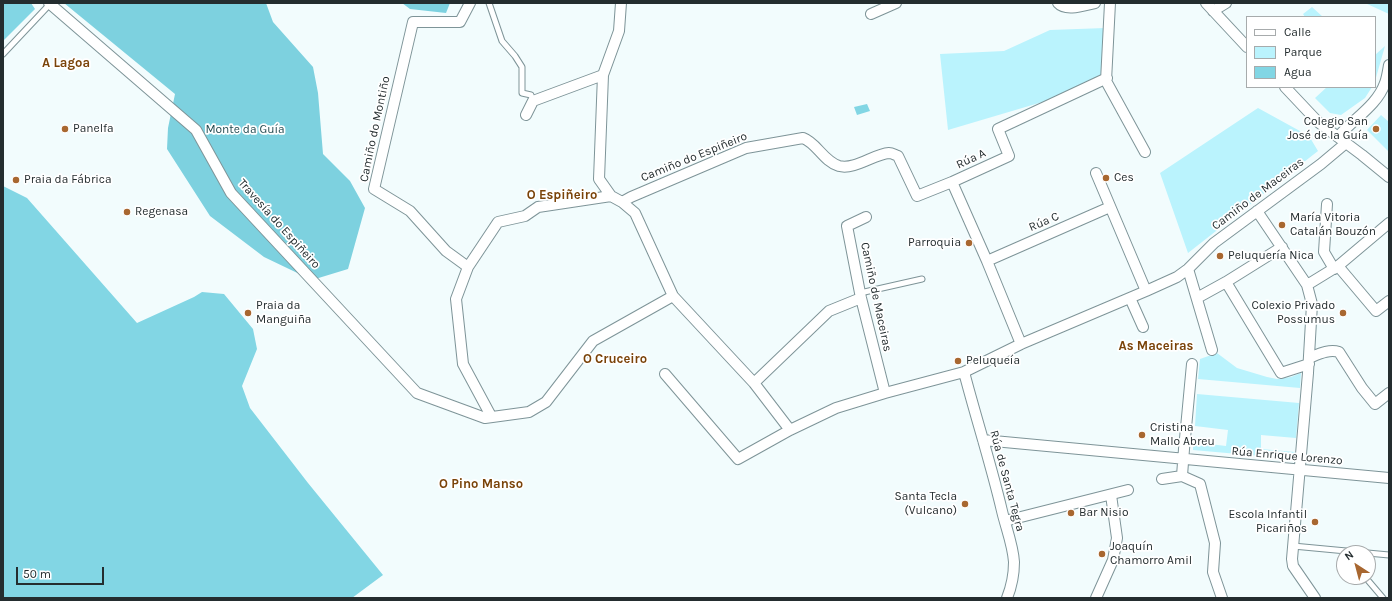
<!DOCTYPE html>
<html>
<head>
<meta charset="utf-8">
<style>
  body { margin:0 }
  #map { position:relative; width:1392px; height:601px; overflow:hidden; background:#f2fcfd; font-family:Karla,sans-serif }
  canvas { display:block }
  .frame { position:absolute; inset:0; border:4px solid #242d2f; pointer-events:none }
  .legend { position:absolute; left:1246px; top:16px; width:130px; height:72px; box-sizing:border-box; background:#fff; border:1px solid #a7abac; margin:0; padding:5px 7px; list-style:none; font-size:12px; color:#242d2f }
  .legend li { display:flex; align-items:center; gap:8px; height:20px }
  .legend b { width:20px; border:1px solid #a7abac }
  .north { position:absolute; left:1336px; top:545px; width:40px; height:40px; box-sizing:border-box; background:#fff; border:1px solid #a7abac; border-radius:50%; rotate:324deg; font-size:11px; font-weight:700; line-height:16px; text-align:center; color:#242d2f }
  .north::after { content:''; display:block; margin:auto; width:14px; height:18px; background:#a86730; clip-path:polygon(50% 0,100% 100%,50% 72%,0 100%) }
  .scale { position:absolute; left:16px; top:567px; width:88px; height:18px; box-sizing:border-box; border:2px solid #242d2f; border-top:0; padding-left:5px; font-size:12px; line-height:14px; white-space:nowrap; color:#242d2f; -webkit-text-stroke:3px #fff; paint-order:stroke }
</style>
</head>
<body>
<div id="map">
<canvas width="1392" height="601"></canvas>
<div class="frame"></div>
<ul class="legend">
<li><b style="height:5px;background:#fff"></b>Calle</li>
<li><b style="height:11px;background:#baf3fd"></b>Parque</li>
<li><b style="height:11px;background:#82d6e4"></b>Agua</li>
</ul>
<div class="north">N</div>
<div class="scale">50 m</div>
</div>
<script>
const g = document.querySelector('canvas').getContext('2d');
g.lineJoin = 'round';
function paint(path, color) {
  g.fillStyle = color;
  g.fill(path, 'evenodd');
}
function trace(path, color, width, dash) {
  g.strokeStyle = color;
  g.lineWidth = width;
  g.lineCap = dash ? 'butt' : 'round';
  g.setLineDash(dash || []);
  g.stroke(path);
}
function label(font, color, halo, rows, align = 'center') {
  g.font = font + ' Karla,sans-serif';
  g.lineWidth = 3.5;
  g.setLineDash([]);
  g.textBaseline = 'middle';
  g.strokeStyle = halo;
  g.fillStyle = color;
  for (const [text, x, y, turn = 0] of rows) {
    g.save();
    g.translate(x, y);
    g.rotate((+turn || 0) * Math.PI / 180);
    g.textAlign = isNaN(turn) ? turn : align;
    if (halo) g.strokeText(text, 0, 0);
    g.fillText(text, 0, 0);
    g.restore();
  }
}
paint(new Path2D(`
  M 1365,3 L 1389,3 L 1389,14 Z
  M 1312,7 L 1323,17 L 1305,17 L 1303,14 Z
  M 1105,28 L 1103,84 L 948,130 L 940,54 L 1004,51 L 1050,30 Z
  M 1385,46 L 1375,81 L 1375,55 Z
  M 1327,87 L 1372,87 L 1365,98 L 1341,115 L 1330,113 L 1315,98 Z
  M 1258,108 L 1309,136 L 1318,151 L 1188,253 L 1160,173 Z
  M 1381,115 L 1389,122 L 1389,152 L 1367,130 Z
  M 1217,353 L 1237,368 L 1267,377 L 1277,379 L 1291,377 L 1301,373 L 1300,388 L 1198,379 L 1200,359 Z
  M 1197,394 L 1299,403 L 1296,438 L 1261,435 L 1261,449 L 1295,452 L 1294,459 L 1193,450 L 1193,442 L 1226,446 L 1228,430 L 1195,426 Z`), '#baf3fd');
paint(new Path2D(`
  M 64,3 L 266,3 L 273,22 L 313,67 L 318,93 L 323,154 L 350,181 L 365,208 L 348,269 L 312,280 L 264,257 L 210,216 L 167,149 L 168,128 L 175,94 Z
  M 402,3 L 450,3 L 446,13 L 410,9 Z`), '#7dd1df');
paint(new Path2D(`
  M 3,3 L 31,3 L 35,9 L 3,41 Z
  M 867,104 L 870,111 L 857,115 L 854,107 Z
  M 3,186 L 27,198 L 137,323 L 194,297 L 202,292 L 224,294 L 253,329 L 257,349 L 242,386 L 250,408 L 308,483 L 383,575 L 352,598 L 3,598 Z`), '#82d6e4');
const service = new Path2D(`
  M 489,3 L 502,41 L 515,56 L 522,67 L 522,93 L 531,95 L 533,101
  M 3,54 L 50,4
  M 860,293 L 922,279
  M 1293,546 L 1389,555
  M 1366,578 L 1383,598`);
const minor = new Path2D(`
  M 49,3 L 196,130 L 231,193 L 417,393 L 485,418 L 529,412 L 546,402 L 593,341 L 673,296
  M 621,3 L 619,31 L 603,75 L 599,179 L 611,196 L 622,202 L 635,213 L 673,296 L 754,383 L 790,430 L 836,408 L 885,393 L 964,372 L 1021,344 L 1146,291 L 1177,277 L 1188,269 L 1214,243 L 1321,164 L 1346,143
  M 1058,3 C 1066,12 1085,5 1095,3
  M 1110,3 L 1106,81 L 1145,152
  M 1206,3 L 1247,47
  M 1213,11 L 1226,3
  M 871,14 L 896,3
  M 1285,87 L 1318,122 L 1362,155 L 1389,177
  M 526,115 L 533,101 L 603,75
  M 1338,137 C 1353,119 1377,106 1385,83 C 1387,78 1388,71 1389,65
  M 1096,173 L 1146,291
  M 952,182 L 987,261 L 1021,344
  M 622,202 L 631,197 L 746,148 L 803,138 C 817,143 823,161 839,166 C 855,170 874,154 889,153 C 892,153 895,155 898,156 L 917,196 L 952,182 L 1009,156 L 998,129 L 1107,78
  M 1327,204 L 1324,252 L 1334,269
  M 1257,211 L 1307,285 L 1312,304 L 1308,373 L 1292,559 L 1293,566 L 1315,598
  M 866,217 L 847,226 L 861,298 L 885,393
  M 987,261 L 1110,207
  M 1338,266 L 1376,311 L 1389,301
  M 468,267 L 446,251 L 410,211 L 374,189 L 413,22 L 460,22 L 470,3
  M 1188,269 L 1212,350
  M 1226,282 L 1281,373 L 1309,364
  M 1307,285 L 1338,266 L 1389,223
  M 1130,298 L 1143,327
  M 1197,298 L 1226,282 L 1282,247
  M 1309,358 C 1319,354 1329,349 1339,352 L 1362,388 L 1375,404 L 1389,393
  M 1192,364 L 1184,449 L 1182,476 L 1200,484 L 1215,543 L 1213,572 L 1222,598
  M 964,372 C 976,418 991,464 1002,511 C 1006,528 1013,545 1014,562 C 1014,573 1011,588 1007,598
  M 665,374 L 738,459 L 790,430
  M 754,383 L 829,311 L 861,298
  M 491,416 L 463,364 L 456,299 L 468,267 L 498,222 L 525,216 L 538,207 L 611,196
  M 983,440 L 1389,478
  M 1162,479 L 1182,476
  M 1005,521 L 1128,490
  M 1096,598 L 1113,560 L 1117,538 L 1111,495`);
trace(service, '#7e9498', 7);
trace(minor, '#7e9498', 12);
trace(service, '#fff', 5);
trace(minor, '#fff', 10);
for (const [x, y, r, color] of [
  [65,129,4,"#a86730"],
  [1376,129,4,"#a86730"],
  [1106,178,4,"#a86730"],
  [16,180,4,"#a86730"],
  [127,212,4,"#a86730"],
  [1282,225,4,"#a86730"],
  [969,243,4,"#a86730"],
  [1220,256,4,"#a86730"],
  [248,313,4,"#a86730"],
  [1343,313,4,"#a86730"],
  [958,361,4,"#a86730"],
  [1142,435,4,"#a86730"],
  [965,504,4,"#a86730"],
  [1071,513,4,"#a86730"],
  [1315,522,4,"#a86730"],
  [1102,554,4,"#a86730"]
]) {
  const dot = new Path2D();
  dot.arc(x, y, r, 0, 2 * Math.PI);
  g.fillStyle = color;
  g.fill(dot);
  trace(dot, '#fff', 1.5);
}
label('12px', '#242d2f', '#fff', [
  ["Colegio San",1368,122,"right"],
  ["José de la Guía",1368,136,"right"],
  ["Panelfa",73,129],
  ["Ces",1114,178],
  ["Praia da Fábrica",24,180],
  ["Regenasa",135,212],
  ["María Vitoria",1290,218],
  ["Catalán Bouzón",1290,232],
  ["Parroquia",961,243,"right"],
  ["Peluquería Nica",1228,256],
  ["Praia da",256,306],
  ["Manguiña",256,320],
  ["Colexio Privado",1335,306,"right"],
  ["Possumus",1335,320,"right"],
  ["Peluqueía",966,361],
  ["Cristina",1150,428],
  ["Mallo Abreu",1150,442],
  ["Santa Tecla",957,497,"right"],
  ["(Vulcano)",957,511,"right"],
  ["Bar Nisio",1079,513],
  ["Escola Infantil",1307,515,"right"],
  ["Picariños",1307,529,"right"],
  ["Joaquín",1110,547],
  ["Chamorro Amil",1110,561]
], 'left');
label('12px', '#242d2f', '#fff', [
  ["Camiño do Montiño",375,129,-78],
  ["Camiño do Espiñeiro",694,157,-22],
  ["Rúa A",971,159,-25],
  ["Camiño de Maceiras",1258,194,-37],
  ["Rúa C",1044,222,-23],
  ["Travesía do Espiñeiro",279,224,48],
  ["Camiño de Maceiras",876,297,78],
  ["Rúa Enrique Lorenzo",1287,456,5],
  ["Rúa de Santa Tegra",1007,481,75]
]);
label('12px', '#244b51', '#fff', [
  ["Monte da Guía",245,130]
]);
label('bold 13px', '#7a4309', '#fff', [
  ["A Lagoa",66,63],
  ["O Espiñeiro",562,195],
  ["As Maceiras",1156,346],
  ["O Cruceiro",615,359],
  ["O Pino Manso",481,484]
]);
</script>
</body>
</html>
